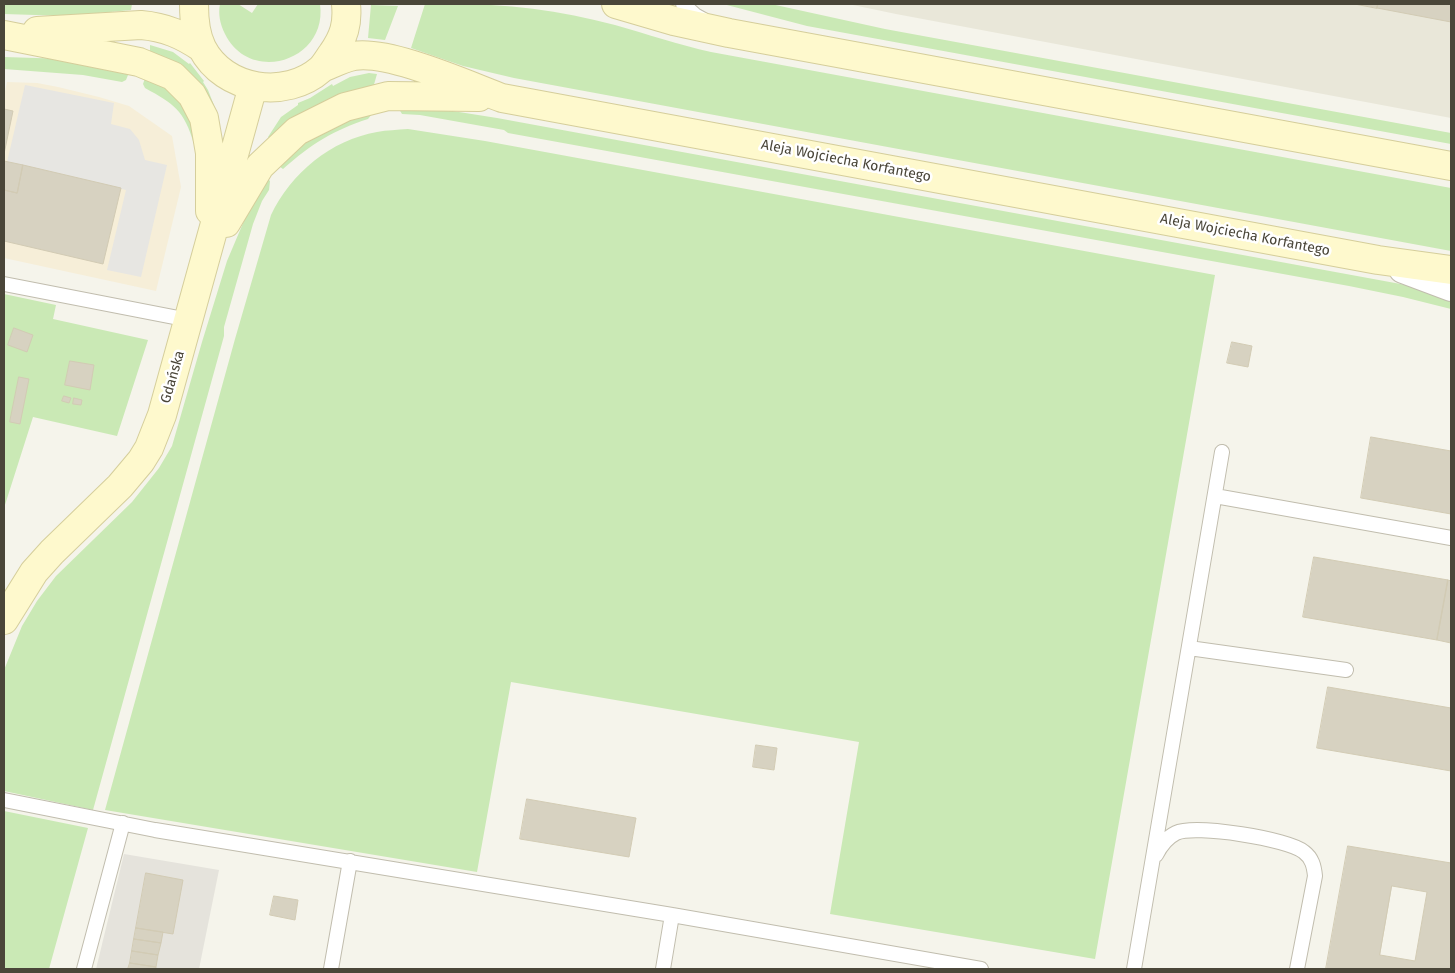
<!DOCTYPE html>
<html>
<head>
<meta charset="utf-8">
<style>
  body { margin:0 }
  #map { position:relative; width:1455px; height:973px; overflow:hidden; background:#f5f4eb; font-family:"Fira Sans",sans-serif }
  canvas { display:block }
  .frame { position:absolute; inset:0; border:5px solid #4a4639; pointer-events:none }
</style>
</head>
<body>
<div id="map">
<canvas width="1455" height="973"></canvas>
<div class="frame"></div>
</div>
<script>
const g = document.querySelector('canvas').getContext('2d');
g.lineJoin = 'round';
function paint(path, color) {
  g.fillStyle = color;
  g.fill(path, 'evenodd');
}
function trace(path, color, width, dash) {
  g.strokeStyle = color;
  g.lineWidth = width;
  g.lineCap = dash ? 'butt' : 'round';
  g.setLineDash(dash || []);
  g.stroke(path);
}
function label(font, color, halo, rows, align = 'center') {
  g.font = font + ' "Fira Sans",sans-serif';
  g.lineWidth = 5;
  g.setLineDash([]);
  g.textBaseline = 'middle';
  g.strokeStyle = halo;
  g.fillStyle = color;
  for (const [text, x, y, turn = 0] of rows) {
    g.save();
    g.translate(x, y);
    g.rotate((+turn || 0) * Math.PI / 180);
    g.textAlign = isNaN(turn) ? turn : align;
    if (halo) g.strokeText(text, 0, 0);
    g.fillText(text, 0, 0);
    g.restore();
  }
}
paint(new Path2D(`
  M 848,4 L 1451,4 L 1451,118 L 896,14 Z`), '#e9e7d9');
paint(new Path2D(`
  M 7,82 L 37,83 L 58,87 L 99,97 L 129,106 L 172,136 L 181,187 L 156,291 L 4,258 L 4,96 Z`), '#f6eed8');
paint(new Path2D(`
  M 124,854 L 219,870 L 199,969 L 96,969 Z`), '#e5e3dc');
paint(new Path2D(`
  M 4,4 L 132,4 L 131,10 L 67,16 L 4,14 Z
  M 220,4 L 238,4 L 252,13 L 258,4 L 320,4 C 328,61 250,85 225,34 C 220,24 218,14 220,4 Z
  M 425,4 C 490,2 553,8 615,25 C 647,34 679,45 711,52 L 1451,188 L 1451,251 L 514,78 L 463,66 L 411,48 Z
  M 723,4 L 771,4 L 885,29 L 1451,133 L 1451,144 L 807,26 Z
  M 371,5 L 398,6 L 385,40 L 368,38 Z
  M 150,45 L 173,52 L 189,64 L 190,63 L 204,81 L 203,82 L 208,90 L 217,113 L 214,114 L 150,55 Z
  M 4,57 L 68,59 L 130,70 L 126,80 L 122,82 L 83,75 L 4,69 Z
  M 369,73 L 377,74 L 373,88 L 270,139 L 268,137 L 281,117 L 298,105 L 298,103 L 310,98 L 332,84 L 333,86 L 350,77 Z
  M 146,75 L 154,78 L 185,103 L 199,144 L 194,144 C 184,110 174,104 145,88 L 143,84 Z
  M 421,106 L 497,118 L 1406,285 L 1451,297 L 1451,309 L 1403,297 L 1349,286 L 508,133 L 504,130 L 420,115 L 402,114 L 399,109 Z
  M 372,114 L 368,119 C 334,130 311,144 283,169 L 276,164 L 285,154 L 333,122 Z
  M 408,129 L 485,141 L 1215,275 L 1095,959 L 830,914 L 859,742 L 511,682 L 477,872 L 105,810 L 235,339 L 271,215 C 291,173 331,140 377,132 C 387,130 397,130 408,129 Z
  M 266,177 L 270,181 L 269,190 L 262,201 L 253,224 L 224,327 L 224,336 L 93,810 L 4,791 L 4,670 L 22,626 L 37,601 L 56,576 L 132,502 L 159,468 L 172,446 L 202,342 L 227,261 L 249,209 Z
  M 4,294 L 56,305 L 53,319 L 148,340 L 117,436 L 33,417 L 4,508 Z
  M 4,811 L 88,828 L 49,969 L 4,969 Z`), '#cae9b5');
paint(new Path2D(`
  M 25,85 L 114,103 L 111,124 L 130,129 L 139,140 L 145,160 L 167,165 L 141,277 L 107,270 L 126,190 L 7,162 Z`), '#e7e6e2');
const building = new Path2D(`
  M 1355,4 L 1378,4 L 1377,8 Z
  M 1378,4 L 1451,4 L 1451,22 L 1377,8 Z
  M 4,109 L 13,111 L 4,154 Z
  M 4,161 L 23,165 L 17,193 L 4,190 Z
  M 23,165 L 121,188 L 103,264 L 4,241 L 4,190 L 17,193 Z
  M 14,328 L 33,335 L 27,352 L 8,345 Z
  M 1232,342 L 1252,346 L 1248,367 L 1227,363 Z
  M 70,361 L 94,365 L 90,390 L 65,385 Z
  M 19,377 L 29,379 L 20,424 L 10,422 Z
  M 64,396 L 71,398 L 69,403 L 62,401 Z
  M 74,398 L 82,400 L 81,405 L 73,404 Z
  M 1371,437 L 1451,451 L 1451,514 L 1361,498 Z
  M 1314,557 L 1448,580 L 1437,640 L 1303,617 Z
  M 1448,580 L 1451,581 L 1451,643 L 1437,640 Z
  M 1328,687 L 1451,708 L 1451,771 L 1317,748 Z
  M 756,745 L 777,748 L 774,770 L 753,767 Z
  M 527,799 L 636,818 L 629,857 L 520,839 Z
  M 1348,846 L 1451,863 L 1451,969 L 1326,969 ZM 1392,886 L 1427,892 L 1415,961 L 1380,955 Z
  M 146,873 L 183,880 L 173,934 L 136,928 Z
  M 274,896 L 298,900 L 295,920 L 270,915 Z
  M 136,928 L 163,932 L 161,943 L 134,939 Z
  M 134,939 L 161,943 L 158,955 L 132,951 Z
  M 132,951 L 158,955 L 156,967 L 130,963 Z
  M 130,963 L 156,967 L 156,969 L 128,969 Z`);
paint(building, '#d7d2c1');
trace(building, '#d2cbb4', 1);
const lane = new Path2D(`
  M 683,4 L 695,15 L 704,20
  M 4,284 L 189,320
  M 1215,496 L 1451,538
  M 1189,648 L 1346,670
  M 4,800 L 155,830 L 672,915 L 981,969
  M 1156,855 C 1161,845 1166,838 1176,833 C 1195,824 1289,839 1304,852 C 1312,858 1314,866 1315,876 L 1297,969
  M 84,969 L 123,823
  M 331,969 L 350,861
  M 663,969 L 672,915
  M 1134,969 L 1222,452`);
const street = new Path2D(`
  M 1403,269 L 1451,287`);
const secondary = new Path2D(`
  M 194,4 C 194,19 195,34 202,48 C 224,91 286,100 321,69 C 325,65 329,58 332,54 C 344,37 348,24 346,4
  M 616,4 L 674,21 L 729,33 L 1451,166
  M 37,31 L 141,25 C 165,27 183,35 202,48
  M 4,35 L 139,62 L 173,76 L 192,95 L 204,118 L 210,153 L 210,211
  M 322,68 C 332,64 343,58 354,56 C 389,50 467,85 502,98 L 1378,260 L 1451,270
  M 226,223 L 260,166 L 297,131 L 345,107 L 388,96 L 479,97
  M 4,620 L 34,572 L 52,552 L 120,486 L 141,461 L 149,448 L 162,415 L 253,86`);
trace(lane, '#c1bdae', 16);
trace(street, '#c1bdae', 30);
trace(secondary, '#d5ce9b', 30);
trace(lane, '#fff', 14);
trace(street, '#fff', 28);
trace(secondary, '#fef9cd', 28);
label('14px', '#4a4639', '#fff', [
  ["Aleja Wojciecha Korfantego",846,161,11],
  ["Aleja Wojciecha Korfantego",1245,235,11],
  ["Gdańska",173,377,-74]
]);
</script>
</body>
</html>
